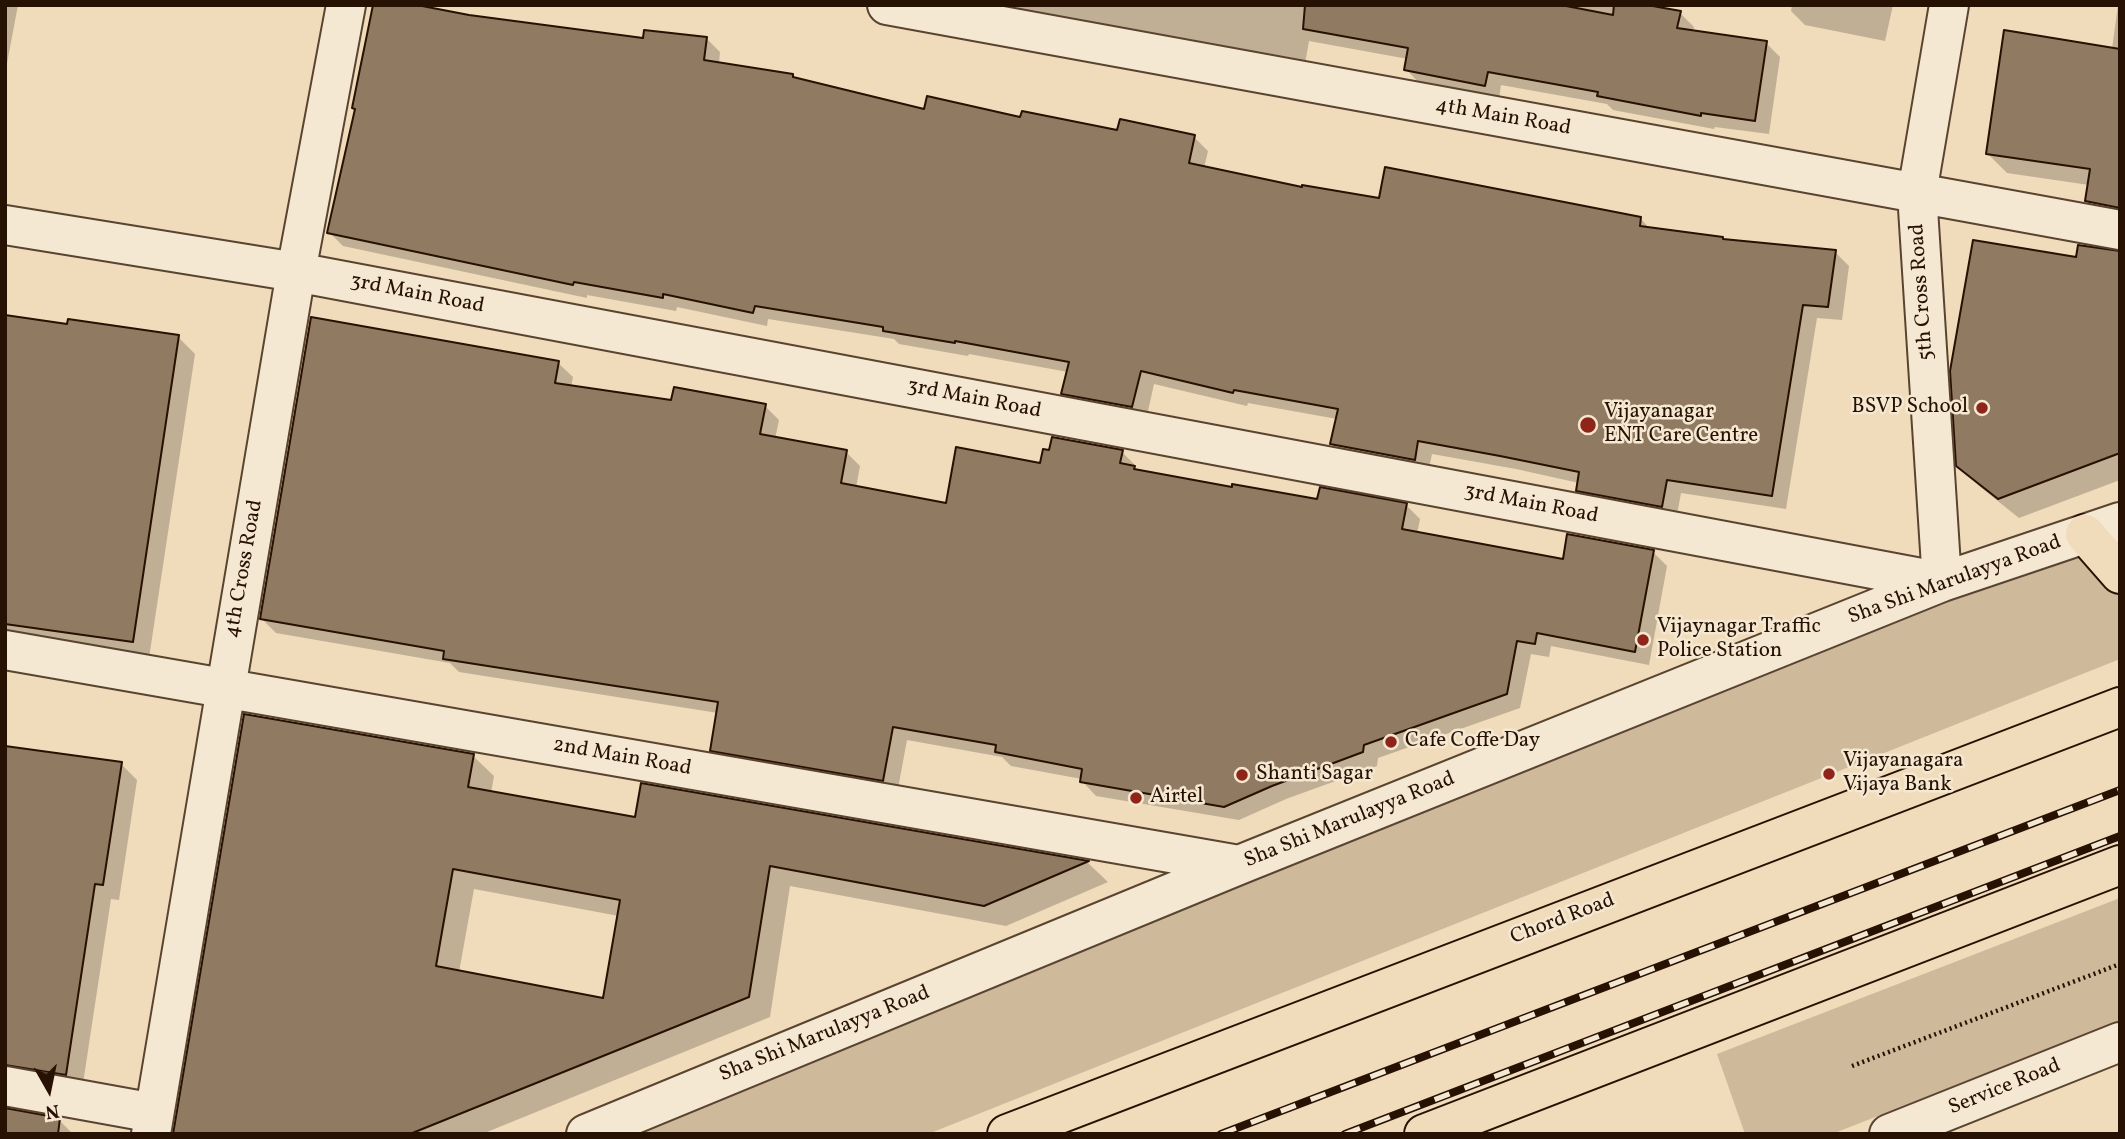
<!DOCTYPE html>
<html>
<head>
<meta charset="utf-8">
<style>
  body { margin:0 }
  #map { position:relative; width:2125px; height:1139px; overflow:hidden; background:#f0dbba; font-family:Vollkorn,serif }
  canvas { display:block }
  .frame { position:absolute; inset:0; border:7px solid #271103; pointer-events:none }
  .north { position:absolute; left:14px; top:1055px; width:70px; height:70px; -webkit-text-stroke:5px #f5e8d2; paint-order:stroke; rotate:171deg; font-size:19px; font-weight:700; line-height:28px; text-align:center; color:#271103 }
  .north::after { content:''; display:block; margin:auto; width:24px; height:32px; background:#271103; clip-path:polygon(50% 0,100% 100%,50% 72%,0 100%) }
</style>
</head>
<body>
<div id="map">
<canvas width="2125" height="1139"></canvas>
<div class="frame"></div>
<div class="north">N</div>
</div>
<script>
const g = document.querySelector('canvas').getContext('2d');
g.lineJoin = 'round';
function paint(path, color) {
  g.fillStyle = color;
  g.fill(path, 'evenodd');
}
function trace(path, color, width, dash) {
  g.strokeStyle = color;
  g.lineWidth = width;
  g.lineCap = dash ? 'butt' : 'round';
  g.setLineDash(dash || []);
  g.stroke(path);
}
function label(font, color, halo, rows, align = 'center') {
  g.font = font + ' Vollkorn,serif';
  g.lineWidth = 5;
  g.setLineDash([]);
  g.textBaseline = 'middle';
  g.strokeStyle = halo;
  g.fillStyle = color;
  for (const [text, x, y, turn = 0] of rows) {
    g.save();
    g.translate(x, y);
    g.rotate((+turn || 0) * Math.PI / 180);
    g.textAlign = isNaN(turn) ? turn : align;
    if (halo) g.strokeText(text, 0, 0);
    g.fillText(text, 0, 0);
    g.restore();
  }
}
paint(new Path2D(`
  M 2120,531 L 2120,659 L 928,1134 L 611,1134 Z
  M 2120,898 L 2120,1021 L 1832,1134 L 1745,1134 L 1717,1054 Z`), '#ceb99b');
paint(new Path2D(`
  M 5,5 L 18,5 L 5,74 Z
  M 960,5 L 1638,5 L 1680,13 L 1694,27 L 1693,32 L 1766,43 L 1780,57 L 1769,134 L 1715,127 L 1714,129 L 1613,110 L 1607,104 L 1501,85 L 1499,99 L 1420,84 L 1406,69 L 1408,59 L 1309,41 L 1305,64 Z
  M 1792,5 L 1893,5 L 1885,41 L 1805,25 L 1791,11 Z
  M 2118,5 L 2120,5 L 2120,223 L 2106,221 L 2086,201 L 2089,185 L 2007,173 L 1987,153 L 2112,49 Z
  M 468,17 L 645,40 L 706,38 L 720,52 L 719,64 L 792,75 L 797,80 L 925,111 L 1022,119 L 1119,132 L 1194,137 L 1208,151 L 1204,168 L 1303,189 L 1380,200 L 1641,219 L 1650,229 L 1725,241 L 1835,252 L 1849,266 L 1842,320 L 1817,318 L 1786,509 L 1681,493 L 1676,520 L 1591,504 L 1577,490 L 1579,483 L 1516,469 L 1432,454 L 1428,473 L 1346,458 L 1332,444 L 1337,419 L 1248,403 L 1247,406 L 1154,384 L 1146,420 L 1077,407 L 1063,393 L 1068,372 L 969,354 L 968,356 L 899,344 L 894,339 L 768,319 L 767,326 L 677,307 L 676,311 L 587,295 L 587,298 L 343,246 L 329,232 Z
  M 2120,253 L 2120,480 L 2019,518 L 1979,486 L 1958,465 L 2077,259 Z
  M 5,317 L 69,326 L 178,337 L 195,354 L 149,658 L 5,634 Z
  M 558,363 L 573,377 L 571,387 L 673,402 L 765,406 L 779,420 L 775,439 L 846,452 L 860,466 L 856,488 L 947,505 L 1041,465 L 1122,452 L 1136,466 L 1135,469 L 1138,472 L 1233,489 L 1318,501 L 1406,505 L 1420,519 L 1417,534 L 1564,561 L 1653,552 L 1667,566 L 1649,665 L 1551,646 L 1549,657 L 1531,654 L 1520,708 L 1378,758 L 1377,766 L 1286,799 L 1239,820 L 1096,796 L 1082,781 L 1082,779 L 1011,766 L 1002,757 L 907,740 L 897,794 L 726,764 L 712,750 L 718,713 L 459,672 L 450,663 L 276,633 L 262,619 Z
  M 5,748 L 121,764 L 137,780 L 119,900 L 111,899 L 82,1090 L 5,1088 Z
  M 473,756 L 494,776 L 491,793 L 636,819 L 643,785 L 1088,863 L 1108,882 L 1006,926 L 790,886 L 770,1017 L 482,1134 L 175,1134 ZM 474,889 L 619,916 L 605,1000 L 459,972 Z
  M 59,1120 L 73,1134 L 5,1134 Z`), '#0003');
const building = new Path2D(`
  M 373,5 L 417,5 L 469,15 L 643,38 L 644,30 L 707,37 L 704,60 L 793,74 L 793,77 L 924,109 L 927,96 L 1020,117 L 1022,111 L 1117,130 L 1120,119 L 1195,135 L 1189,163 L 1302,187 L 1302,185 L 1379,198 L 1385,167 L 1641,217 L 1640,226 L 1723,237 L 1723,239 L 1836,250 L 1828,307 L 1803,305 L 1772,496 L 1667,480 L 1662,507 L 1576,491 L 1579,472 L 1500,456 L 1418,441 L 1415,460 L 1330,444 L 1338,409 L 1234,390 L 1233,393 L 1141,371 L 1132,407 L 1061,394 L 1069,362 L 955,341 L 955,343 L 883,331 L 883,327 L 755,306 L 753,313 L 663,294 L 663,298 L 574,282 L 573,285 L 327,233 L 355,109 L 352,108 Z
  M 1305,5 L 1561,5 L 1613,15 L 1614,5 L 1647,5 L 1681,11 L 1677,28 L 1767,41 L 1755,121 L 1701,113 L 1701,116 L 1597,96 L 1598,92 L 1488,72 L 1485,86 L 1404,70 L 1408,48 L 1303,29 Z
  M 2004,30 L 2120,49 L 2120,208 L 2085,201 L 2090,169 L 1986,154 Z
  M 1973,240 L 2076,257 L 2078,245 L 2120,251 L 2120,453 L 1998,499 L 1956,466 L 1950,371 Z
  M 5,315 L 67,324 L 68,319 L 179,335 L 133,642 L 5,624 Z
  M 311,317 L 559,361 L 555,383 L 671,400 L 674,387 L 766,404 L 760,434 L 847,450 L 841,483 L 946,503 L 956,447 L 1040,463 L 1043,449 L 1049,450 L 1052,437 L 1123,450 L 1120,463 L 1135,466 L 1134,469 L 1232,487 L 1232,484 L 1317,499 L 1320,487 L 1407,503 L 1402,529 L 1563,559 L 1567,534 L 1654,550 L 1635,652 L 1537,633 L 1535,644 L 1517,641 L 1507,694 L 1364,745 L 1363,752 L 1272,786 L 1224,807 L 1080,782 L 1082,769 L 995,752 L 996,745 L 893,727 L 883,781 L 710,751 L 718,702 L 443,659 L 444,651 L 260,619 Z
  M 244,714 L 474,754 L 468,787 L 635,817 L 641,783 L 1089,861 L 984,906 L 770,866 L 749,997 L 410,1134 L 173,1134 ZM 453,869 L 620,900 L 603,998 L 436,966 Z
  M 5,746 L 122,762 L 103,885 L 95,884 L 66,1075 L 5,1065 Z
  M 5,1108 L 60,1118 L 58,1134 L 5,1134 Z`);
paint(building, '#907a62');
trace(building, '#271103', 2);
const minor = new Path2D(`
  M 887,5 L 2120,230
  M 5,225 L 296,272 L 1942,582 L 1917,193 L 1949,5
  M 5,650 L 1239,865
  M 5,1086 L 154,1113
  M 151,1134 L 296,272 L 346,5
  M 586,1134 L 1239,865 L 1942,582 L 2120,522
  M 1889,1134 L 2120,1042`);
const major = new Path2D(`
  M 2085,534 L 2120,574
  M 1007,1134 L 2120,707
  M 1424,1134 L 2120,865`);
trace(minor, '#594431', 42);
trace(major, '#271103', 42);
trace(new Path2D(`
  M 1852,1066 L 2120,964`), '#271103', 4.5, [2, 3.5]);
trace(minor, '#f5e8d2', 38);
trace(major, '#f0dbba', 38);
const rail = new Path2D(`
  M 1221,1134 L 2120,790
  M 1345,1134 L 2120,836`);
trace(rail, '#271103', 8);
trace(rail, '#f5e8d2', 5, [16]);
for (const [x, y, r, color] of [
  [1982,408,7,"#8f2418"],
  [1588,425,9,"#8f2418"],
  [1643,640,7,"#8f2418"],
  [1391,742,7,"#8f2418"],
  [1829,774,7,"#8f2418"],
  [1242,775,7,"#8f2418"],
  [1136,798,7,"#8f2418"]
]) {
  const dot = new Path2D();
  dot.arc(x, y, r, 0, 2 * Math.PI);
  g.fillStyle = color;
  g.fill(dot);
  trace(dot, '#f5e8d2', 2.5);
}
label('21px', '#271103', '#f5e8d2', [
  ["4th Main Road",1503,118,10],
  ["5th Cross Road",1923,292,-94],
  ["3rd Main Road",417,295,11],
  ["3rd Main Road",974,400,11],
  ["3rd Main Road",1531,505,11],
  ["4th Cross Road",245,569,-80],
  ["Sha Shi Marulayya Road",1955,581,-20],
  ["2nd Main Road",622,758,10],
  ["Sha Shi Marulayya Road",1350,821,-22],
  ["Chord Road",1563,920,-21],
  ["Sha Shi Marulayya Road",825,1035,-22],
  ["Service Road",2005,1088,-22]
]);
label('21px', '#271103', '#f5e8d2', [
  ["BSVP School",1968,408,"right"],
  ["Vijayanagar",1604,413],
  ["ENT Care Centre",1604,437],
  ["Vijaynagar Traffic",1657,628],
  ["Police Station",1657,652],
  ["Cafe Coffe Day",1405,742],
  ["Vijayanagara",1843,762],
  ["Vijaya Bank",1843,786],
  ["Shanti Sagar",1256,775],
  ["Airtel",1150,798]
], 'left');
</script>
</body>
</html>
